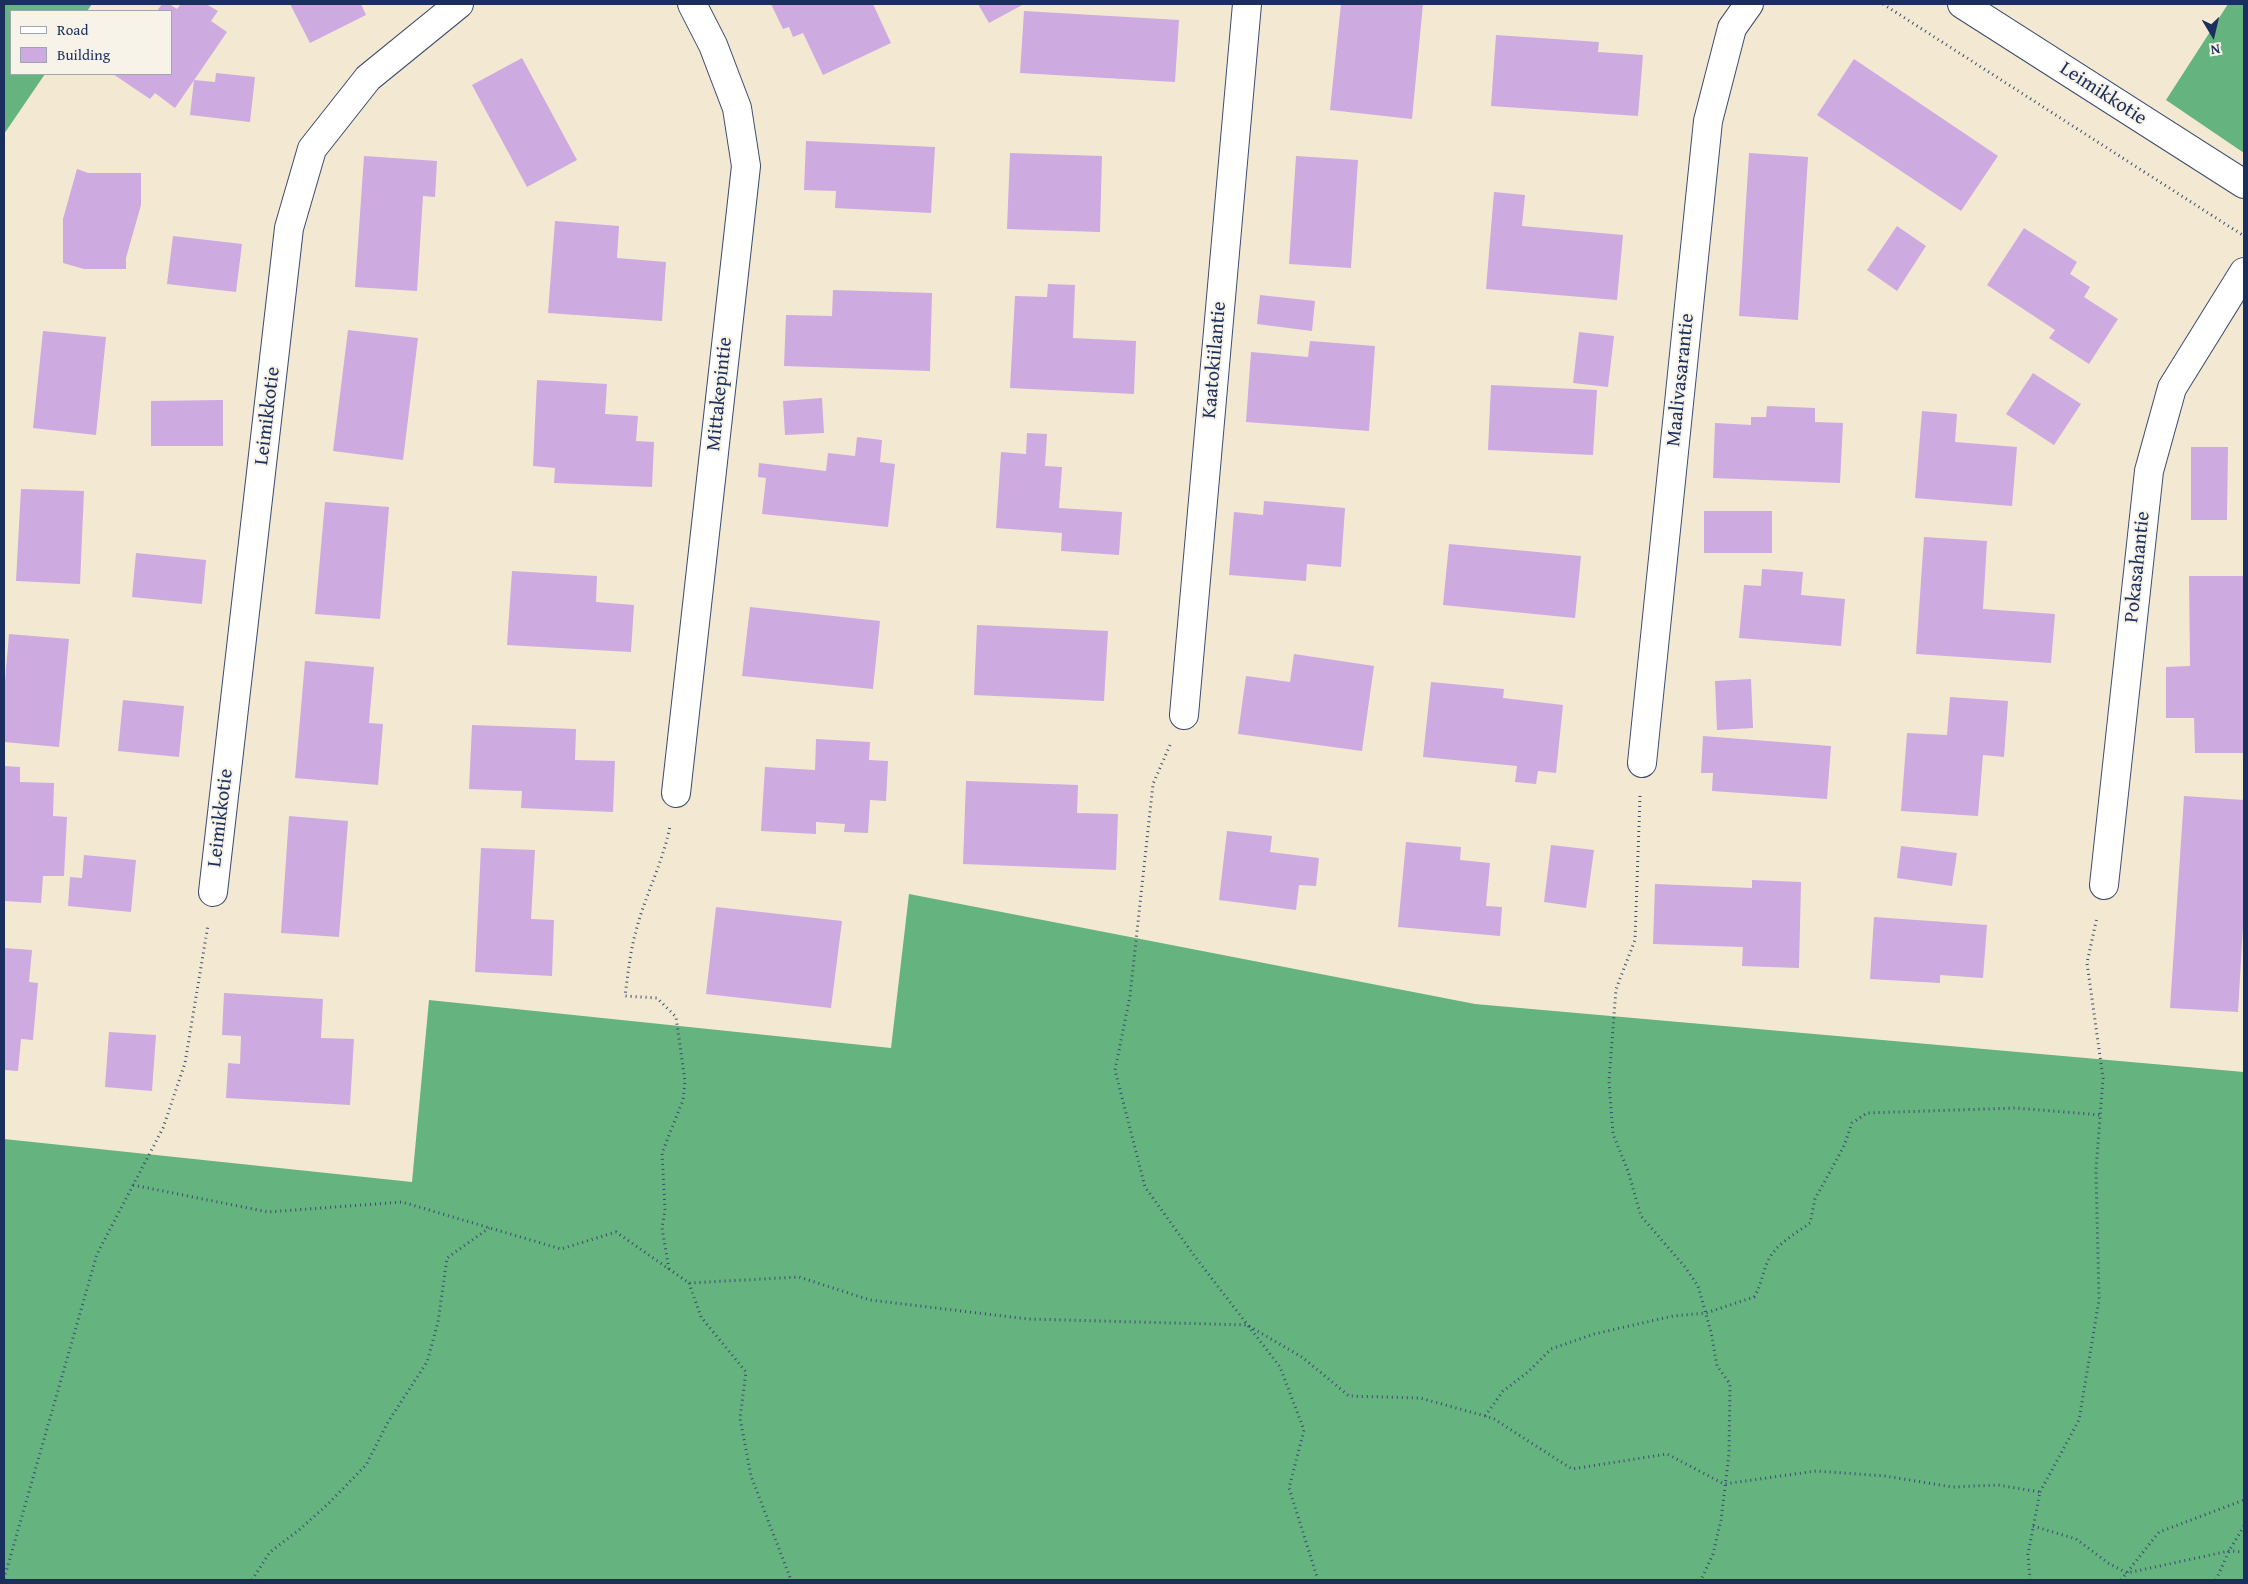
<!DOCTYPE html>
<html>
<head>
<meta charset="utf-8">
<style>
  body { margin:0 }
  #map { position:relative; width:2248px; height:1584px; overflow:hidden; background:#f3e9d3; font-family:"Gentium Book Plus",serif }
  canvas { display:block }
  .frame { position:absolute; inset:0; border:5px solid #1b2f5e; pointer-events:none }
  .legend { position:absolute; left:10px; top:10px; width:162px; height:65px; box-sizing:border-box; background:#f7f3e8; border:1px solid #9fa5b1; margin:0; padding:6px 9px; list-style:none; font-size:15px; color:#1b2f5e }
  .legend li { display:flex; align-items:center; gap:10px; height:25px }
  .legend b { width:25px; border:1px solid #9fa5b1 }
  .north { position:absolute; left:2188px; top:10px; width:50px; height:50px; -webkit-text-stroke:4px #f7f3e8; paint-order:stroke; rotate:171deg; font-size:14px; font-weight:700; line-height:20px; text-align:center; color:#1b2f5e }
  .north::after { content:''; display:block; margin:auto; width:18px; height:22px; background:#1b2f5e; clip-path:polygon(50% 0,100% 100%,50% 72%,0 100%) }
</style>
</head>
<body>
<div id="map">
<canvas width="2248" height="1584"></canvas>
<div class="frame"></div>
<ul class="legend">
<li><b style="height:6px;background:#fff"></b>Road</li>
<li><b style="height:14px;background:#cdaae0"></b>Building</li>
</ul>
<div class="north">N</div>
</div>
<script>
const g = document.querySelector('canvas').getContext('2d');
g.lineJoin = 'round';
function paint(path, color) {
  g.fillStyle = color;
  g.fill(path, 'evenodd');
}
function trace(path, color, width, dash) {
  g.strokeStyle = color;
  g.lineWidth = width;
  g.lineCap = dash ? 'butt' : 'round';
  g.setLineDash(dash || []);
  g.stroke(path);
}
function label(font, color, halo, rows, align = 'center') {
  g.font = font + ' "Gentium Book Plus",serif';
  g.lineWidth = 4;
  g.setLineDash([]);
  g.textBaseline = 'middle';
  g.strokeStyle = halo;
  g.fillStyle = color;
  for (const [text, x, y, turn = 0] of rows) {
    g.save();
    g.translate(x, y);
    g.rotate((+turn || 0) * Math.PI / 180);
    g.textAlign = isNaN(turn) ? turn : align;
    if (halo) g.strokeText(text, 0, 0);
    g.fillText(text, 0, 0);
    g.restore();
  }
}
paint(new Path2D(`
  M 4,4 L 92,4 L 87,11 L 11,11 L 11,74 L 45,74 L 4,134 Z
  M 2228,4 L 2244,4 L 2244,153 L 2166,100 Z
  M 909,894 L 1475,1004 L 2244,1072 L 2244,1580 L 4,1580 L 4,1139 L 412,1182 L 429,1000 L 891,1048 Z`), '#65b37e');
paint(new Path2D(`
  M 162,4 L 169,4 L 177,9 L 181,4 L 206,4 L 218,11 L 211,21 L 227,32 L 175,108 L 155,93 L 150,99 L 113,74 L 171,74 L 171,11 L 157,11 Z
  M 290,4 L 361,4 L 366,15 L 310,43 Z
  M 771,4 L 873,4 L 891,43 L 823,75 L 803,33 L 793,37 L 789,27 L 783,29 Z
  M 978,4 L 1024,4 L 989,23 Z
  M 1341,4 L 1423,4 L 1412,119 L 1330,110 Z
  M 1024,11 L 1179,20 L 1175,82 L 1020,73 Z
  M 1496,35 L 1599,42 L 1598,52 L 1643,55 L 1638,116 L 1491,106 Z
  M 522,58 L 577,160 L 527,187 L 472,85 Z
  M 1854,59 L 1998,156 L 1961,211 L 1817,115 Z
  M 216,73 L 255,77 L 250,122 L 190,115 L 194,80 L 215,82 Z
  M 806,141 L 935,147 L 931,213 L 835,208 L 836,191 L 804,190 Z
  M 1010,153 L 1102,156 L 1100,232 L 1007,229 Z
  M 1749,153 L 1808,157 L 1798,320 L 1739,316 Z
  M 364,156 L 437,161 L 435,197 L 423,196 L 417,291 L 355,287 Z
  M 1296,156 L 1358,160 L 1351,268 L 1289,264 Z
  M 77,169 L 88,173 L 141,173 L 141,205 L 126,258 L 126,269 L 84,269 L 63,263 L 63,219 Z
  M 1494,192 L 1525,195 L 1522,226 L 1623,235 L 1617,300 L 1486,289 Z
  M 555,221 L 619,226 L 617,258 L 666,262 L 662,321 L 548,313 Z
  M 1897,226 L 1926,246 L 1897,291 L 1867,270 Z
  M 2024,228 L 2077,262 L 2070,274 L 2090,287 L 2084,297 L 2118,319 L 2089,364 L 2049,338 L 2055,330 L 1987,285 Z
  M 173,236 L 242,244 L 236,292 L 167,284 Z
  M 1048,284 L 1075,285 L 1073,338 L 1136,341 L 1134,394 L 1010,388 L 1015,296 L 1047,297 Z
  M 833,290 L 932,293 L 930,371 L 784,366 L 786,315 L 832,316 Z
  M 1260,295 L 1315,301 L 1312,331 L 1257,324 Z
  M 348,330 L 418,338 L 403,460 L 333,451 Z
  M 43,331 L 106,337 L 96,435 L 33,428 Z
  M 1579,332 L 1614,336 L 1608,387 L 1573,383 Z
  M 1310,341 L 1375,346 L 1369,431 L 1246,422 L 1251,352 L 1308,357 Z
  M 2033,373 L 2081,404 L 2054,445 L 2006,414 Z
  M 537,380 L 607,384 L 605,414 L 638,416 L 636,441 L 654,442 L 652,487 L 554,483 L 555,468 L 533,466 Z
  M 1491,385 L 1597,390 L 1593,455 L 1488,450 Z
  M 822,398 L 824,433 L 785,435 L 783,401 Z
  M 223,400 L 223,446 L 151,446 L 151,401 Z
  M 1767,406 L 1815,408 L 1815,422 L 1843,423 L 1840,483 L 1713,478 L 1715,423 L 1751,425 L 1751,417 L 1766,417 Z
  M 1922,411 L 1957,414 L 1955,442 L 2017,447 L 2012,506 L 1915,498 Z
  M 1027,433 L 1047,434 L 1045,466 L 1062,467 L 1059,508 L 1122,512 L 1119,555 L 1061,551 L 1062,533 L 996,528 L 1001,452 L 1026,454 Z
  M 857,437 L 882,440 L 880,462 L 895,464 L 888,527 L 762,514 L 766,478 L 758,477 L 759,463 L 826,471 L 828,453 L 855,456 Z
  M 2191,447 L 2228,447 L 2227,520 L 2191,520 Z
  M 21,489 L 84,491 L 80,584 L 16,581 Z
  M 1264,501 L 1345,508 L 1341,567 L 1307,564 L 1306,581 L 1229,575 L 1234,512 L 1263,515 Z
  M 325,502 L 389,507 L 380,619 L 315,614 Z
  M 1704,511 L 1772,511 L 1772,553 L 1704,553 Z
  M 1924,537 L 1987,541 L 1983,609 L 2055,614 L 2051,663 L 1916,654 Z
  M 1449,544 L 1581,556 L 1575,618 L 1443,605 Z
  M 136,553 L 206,560 L 202,604 L 132,597 Z
  M 1762,569 L 1803,572 L 1801,595 L 1845,599 L 1841,646 L 1739,638 L 1744,585 L 1761,586 Z
  M 512,571 L 597,576 L 596,602 L 634,605 L 631,652 L 507,645 Z
  M 2189,576 L 2244,576 L 2244,753 L 2195,753 L 2194,718 L 2166,718 L 2166,667 L 2190,666 Z
  M 750,607 L 880,621 L 873,689 L 742,676 Z
  M 977,625 L 1108,631 L 1104,701 L 974,695 Z
  M 9,634 L 69,639 L 59,747 L 4,742 L 4,693 Z
  M 1294,654 L 1374,666 L 1362,751 L 1238,734 L 1246,676 L 1290,682 Z
  M 305,661 L 374,667 L 369,723 L 383,724 L 378,785 L 295,778 Z
  M 1751,679 L 1753,728 L 1717,730 L 1715,681 Z
  M 1431,682 L 1504,689 L 1503,698 L 1563,705 L 1556,773 L 1538,771 L 1536,784 L 1515,782 L 1517,766 L 1423,757 Z
  M 1950,697 L 2008,701 L 2004,757 L 1983,755 L 1978,816 L 1901,811 L 1907,733 L 1947,735 Z
  M 123,700 L 184,706 L 179,757 L 118,751 Z
  M 472,725 L 576,729 L 575,760 L 615,761 L 613,812 L 521,808 L 522,791 L 469,789 Z
  M 1703,736 L 1831,746 L 1827,799 L 1712,791 L 1713,773 L 1701,773 Z
  M 816,739 L 870,742 L 869,760 L 888,761 L 886,801 L 870,800 L 868,833 L 844,832 L 845,824 L 816,822 L 816,834 L 761,831 L 765,767 L 815,770 Z
  M 4,766 L 20,767 L 20,782 L 54,783 L 53,816 L 67,817 L 64,876 L 43,876 L 41,903 L 4,901 Z
  M 966,781 L 1078,785 L 1077,813 L 1118,814 L 1116,870 L 963,864 Z
  M 2184,796 L 2244,800 L 2244,909 L 2238,1012 L 2170,1008 Z
  M 289,816 L 348,821 L 339,937 L 281,933 Z
  M 1227,831 L 1272,836 L 1270,852 L 1319,858 L 1316,886 L 1299,885 L 1296,910 L 1219,900 Z
  M 1406,842 L 1461,847 L 1460,860 L 1490,863 L 1486,906 L 1502,907 L 1500,936 L 1398,927 Z
  M 1551,845 L 1594,850 L 1586,908 L 1544,902 Z
  M 1901,846 L 1957,853 L 1952,886 L 1897,878 Z
  M 481,848 L 535,850 L 531,919 L 554,920 L 552,976 L 475,972 Z
  M 84,855 L 136,860 L 131,912 L 68,906 L 70,877 L 82,878 Z
  M 1752,880 L 1801,882 L 1799,968 L 1742,966 L 1743,947 L 1653,944 L 1655,884 L 1752,888 Z
  M 716,907 L 842,921 L 831,1008 L 706,994 Z
  M 1874,917 L 1987,925 L 1983,978 L 1940,975 L 1940,983 L 1870,979 Z
  M 4,948 L 32,950 L 29,982 L 38,983 L 33,1040 L 21,1039 L 18,1071 L 4,1070 Z
  M 224,993 L 323,999 L 321,1038 L 354,1039 L 350,1105 L 226,1098 L 228,1063 L 240,1064 L 241,1036 L 222,1035 Z
  M 109,1032 L 156,1035 L 152,1091 L 105,1087 Z`), '#cdaae0');
const street = new Path2D(`
  M 1962,4 L 2244,184
  M 1184,715 L 1247,4
  M 1642,763 L 1708,121 L 1732,28 L 1749,4
  M 676,793 L 746,166 L 737,108 L 713,45 L 692,4
  M 2104,885 L 2149,471 L 2172,388 L 2244,272
  M 213,892 L 289,228 L 312,149 L 368,78 L 459,4`);
trace(street, '#3b4b70', 30);
trace(new Path2D(`
  M 1883,4 L 2244,236
  M 1170,745 L 1153,784 L 1130,996 L 1115,1070 L 1145,1187 L 1196,1258 L 1280,1367 L 1304,1430 L 1289,1488 L 1318,1580
  M 1640,796 L 1635,940 L 1616,989 L 1609,1081 L 1613,1134 L 1628,1171 L 1641,1216 L 1685,1267 L 1698,1286 L 1711,1332 L 1717,1366 L 1730,1384 L 1729,1454 L 1721,1520 L 1713,1554 L 1701,1580
  M 133,1185 L 268,1212 L 402,1202 L 561,1249 L 616,1232 L 689,1283 L 799,1277 L 870,1300 L 1028,1319 L 1247,1325 L 1302,1357 L 1349,1396 L 1420,1398 L 1485,1416 L 1494,1419 L 1572,1469 L 1667,1454 L 1724,1484 L 1816,1471 L 1885,1476 L 1952,1487 L 1998,1485 L 2040,1492 L 2028,1554 L 2030,1580
  M 669,1269 L 662,1228 L 665,1210 L 662,1153 L 683,1100 L 685,1081 L 676,1017 L 657,998 L 625,996 C 628,974 630,952 636,931 C 645,895 663,863 670,826
  M 689,1283 L 701,1317 L 746,1372 L 740,1418 L 751,1476 L 791,1580
  M 1485,1416 L 1503,1391 L 1528,1372 L 1551,1349 L 1594,1334 L 1673,1316 L 1706,1313 L 1754,1297 C 1761,1286 1762,1275 1767,1263 C 1774,1245 1795,1234 1810,1223 L 1815,1199 L 1844,1146 L 1852,1123 L 1867,1113 L 2016,1108 L 2100,1115
  M 2040,1492 L 2079,1420 L 2099,1300 L 2096,1170 L 2103,1078 L 2087,963 L 2097,917
  M 2033,1526 L 2076,1539 L 2108,1563 L 2127,1573 L 2229,1551 L 2244,1552
  M 4,1579 L 97,1254 L 163,1128 L 185,1063 L 208,925
  M 252,1580 L 270,1552 L 299,1530 L 329,1503 L 366,1465 L 388,1422 L 427,1362 L 438,1322 L 447,1258 L 489,1228
  M 2121,1580 L 2159,1532 L 2244,1500
  M 2216,1580 L 2229,1551 L 2244,1526`), '#3b4b70', 3, [1, 4]);
trace(street, '#fff', 28);
label('20px', '#1b2f5e', '#f7f3e8', [
  ["Leimikkotie",2103,94,33],
  ["Kaatokiilantie",1215,360,-85],
  ["Maalivasarantie",1681,380,-84],
  ["Mittakepintie",720,394,-84],
  ["Leimikkotie",268,416,-83],
  ["Pokasahantie",2138,567,-84],
  ["Leimikkotie",221,818,-83]
]);
</script>
</body>
</html>
